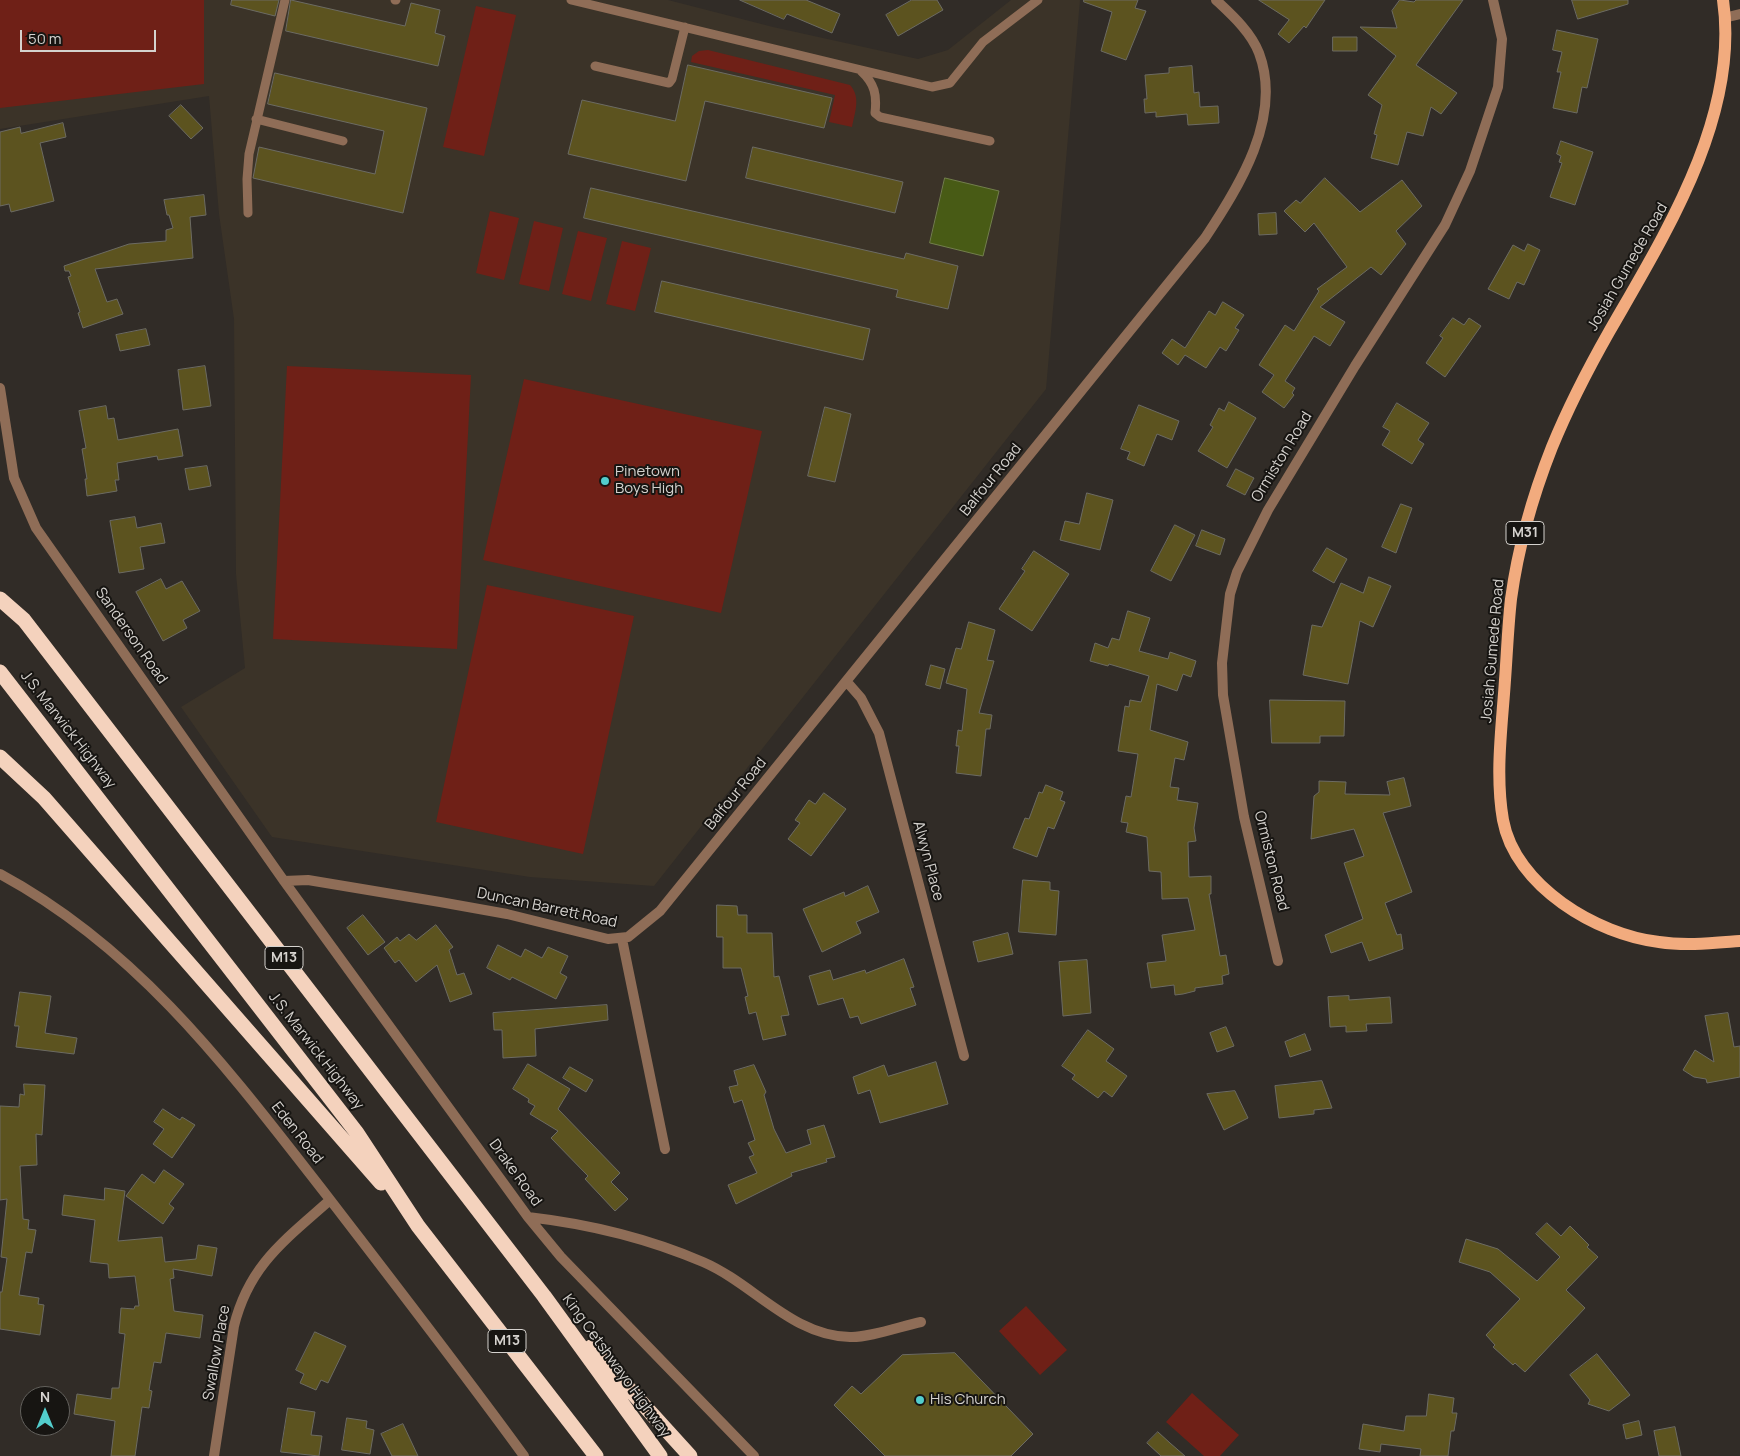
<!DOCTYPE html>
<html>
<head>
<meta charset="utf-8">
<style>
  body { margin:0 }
  #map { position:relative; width:1740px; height:1456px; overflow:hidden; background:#312c27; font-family:Manrope,sans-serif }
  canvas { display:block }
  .north { position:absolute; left:20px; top:1386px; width:50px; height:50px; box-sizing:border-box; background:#171512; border:1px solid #63615d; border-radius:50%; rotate:0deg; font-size:14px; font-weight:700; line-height:20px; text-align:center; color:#d5d2ce }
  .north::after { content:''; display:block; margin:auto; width:18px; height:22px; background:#52cdcc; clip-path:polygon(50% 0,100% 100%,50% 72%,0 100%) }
  .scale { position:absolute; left:20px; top:30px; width:136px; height:22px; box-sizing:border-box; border:2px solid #d5d2ce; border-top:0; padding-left:6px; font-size:15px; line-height:18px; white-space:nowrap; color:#d5d2ce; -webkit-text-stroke:4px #171512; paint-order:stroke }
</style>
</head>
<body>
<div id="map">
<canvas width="1740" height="1456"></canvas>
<div class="north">N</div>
<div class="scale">50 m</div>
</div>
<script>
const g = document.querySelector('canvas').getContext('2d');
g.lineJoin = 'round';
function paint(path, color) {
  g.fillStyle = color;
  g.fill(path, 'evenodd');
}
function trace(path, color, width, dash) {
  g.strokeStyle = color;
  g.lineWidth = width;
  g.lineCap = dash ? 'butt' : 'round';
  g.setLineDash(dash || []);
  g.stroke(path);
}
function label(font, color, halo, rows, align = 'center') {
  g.font = font + ' Manrope,sans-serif';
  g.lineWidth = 4;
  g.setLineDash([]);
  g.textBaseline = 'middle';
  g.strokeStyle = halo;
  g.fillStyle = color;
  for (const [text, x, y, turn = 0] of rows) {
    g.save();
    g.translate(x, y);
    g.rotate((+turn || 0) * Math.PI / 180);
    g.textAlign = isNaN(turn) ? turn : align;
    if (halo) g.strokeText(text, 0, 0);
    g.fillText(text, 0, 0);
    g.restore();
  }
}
paint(new Path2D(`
  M 0,0 L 668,0 L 773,27 L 918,59 L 948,50 L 1011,0 L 1080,0 L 1046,389 L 654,886 L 530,877 L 272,837 L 181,707 L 245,668 L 236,574 L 234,319 L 219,214 L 209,96 L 0,129 Z`), '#3b3328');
paint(new Path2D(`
  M 0,0 L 204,0 L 204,84 L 0,108 Z
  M 476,6 L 516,15 L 484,156 L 443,147 Z
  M 708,50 L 850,85 C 861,97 855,112 852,127 L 829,122 L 835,95 L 691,62 L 692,56 L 699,51 Z
  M 490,211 L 519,218 L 504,280 L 476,273 Z
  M 534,221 L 563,228 L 549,291 L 519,284 Z
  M 578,231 L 607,238 L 591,301 L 562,294 Z
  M 622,241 L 651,248 L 635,311 L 606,304 Z
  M 287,366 L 471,375 L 457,649 L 273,639 Z
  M 524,379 L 762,431 L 721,613 L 483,560 Z
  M 487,585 L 634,616 L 583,854 L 436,822 Z
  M 1026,1306 L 1067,1350 L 1040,1375 L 999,1331 Z
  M 1192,1393 L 1239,1435 L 1220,1456 L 1204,1456 L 1166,1422 Z`), '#6f2017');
const water = new Path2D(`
  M 945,178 L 999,191 L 983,256 L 930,243 Z`);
paint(water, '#485b15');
trace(water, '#727f4c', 1);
const building = new Path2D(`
  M 232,0 L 279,0 L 275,16 L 231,5 Z
  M 291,0 L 405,26 L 411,3 L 440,10 L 435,33 L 445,36 L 438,66 L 286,31 Z
  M 740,0 L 806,0 L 840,14 L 832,33 L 787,14 L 784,19 Z
  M 912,0 L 937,0 L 943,10 L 898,36 L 886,15 Z
  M 1084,0 L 1138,0 L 1135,8 L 1146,11 L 1126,60 L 1101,51 L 1112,12 L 1084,2 Z
  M 1259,0 L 1325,0 L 1306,28 L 1304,26 L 1289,43 L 1278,34 L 1289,20 Z
  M 1400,0 L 1414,2 L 1416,0 L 1463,0 L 1416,65 L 1457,93 L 1441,114 L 1431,107 L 1423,136 L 1407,132 L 1398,165 L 1371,158 L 1377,135 L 1374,134 L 1382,105 L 1368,95 L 1396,56 L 1360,27 L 1397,28 L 1392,11 Z
  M 1572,0 L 1628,0 L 1628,4 L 1578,19 Z
  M 1557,30 L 1598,39 L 1587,88 L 1582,87 L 1577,113 L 1553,108 L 1561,72 L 1557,72 L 1562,52 L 1553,50 Z
  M 1333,37 L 1357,37 L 1357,51 L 1333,51 Z
  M 688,65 L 832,98 L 824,128 L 705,101 L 686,181 L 568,154 L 582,100 L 675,121 Z
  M 1192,66 L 1194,93 L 1199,92 L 1200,107 L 1218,106 L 1219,123 L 1188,125 L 1187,114 L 1156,117 L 1156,112 L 1145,113 L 1144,99 L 1147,99 L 1145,75 L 1169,73 L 1169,68 Z
  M 275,73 L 427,108 L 403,213 L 253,178 L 259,147 L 375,174 L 384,131 L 268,104 Z
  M 181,105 L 203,128 L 191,139 L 169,116 Z
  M 63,123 L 66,137 L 40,143 L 54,201 L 11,212 L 9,204 L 0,206 L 0,132 L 20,127 L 21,133 Z
  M 1561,141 L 1593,152 L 1575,205 L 1550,197 L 1562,163 L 1559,162 L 1561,156 L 1557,154 Z
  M 753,147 L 903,182 L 895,213 L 746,178 Z
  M 1325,178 L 1360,212 L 1402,180 L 1422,206 L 1396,231 L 1406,244 L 1381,275 L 1371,267 L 1320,307 L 1345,322 L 1330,346 L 1314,336 L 1285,381 L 1295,388 L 1292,393 L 1294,395 L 1284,408 L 1262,392 L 1274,375 L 1259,365 L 1285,325 L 1294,331 L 1319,291 L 1317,289 L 1347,267 L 1314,223 L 1305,232 L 1284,211 L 1296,200 L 1300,203 Z
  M 591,188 L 904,259 L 906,253 L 958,266 L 948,309 L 896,297 L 898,290 L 584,218 Z
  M 204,195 L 206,215 L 190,217 L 193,258 L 95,269 L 107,302 L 117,299 L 123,314 L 83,328 L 78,313 L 80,312 L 68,277 L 71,276 L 69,271 L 65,271 L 64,266 L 129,244 L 166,241 L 166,230 L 173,228 L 169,215 L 167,215 L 164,200 Z
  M 1276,213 L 1277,234 L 1259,235 L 1258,214 Z
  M 1528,244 L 1540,250 L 1524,285 L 1517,282 L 1509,299 L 1488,289 L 1513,245 L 1524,251 Z
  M 662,281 L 870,329 L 863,360 L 655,312 Z
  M 1223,302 L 1244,315 L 1235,328 L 1239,330 L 1226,351 L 1220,347 L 1206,368 L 1185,355 L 1178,365 L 1162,353 L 1172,339 L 1185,348 L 1209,311 L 1215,315 Z
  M 1453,318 L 1464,325 L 1469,318 L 1481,326 L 1445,377 L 1426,363 L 1443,338 L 1440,336 Z
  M 146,329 L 150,345 L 120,351 L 116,335 Z
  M 205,366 L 211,406 L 183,410 L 178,370 Z
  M 1229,402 L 1256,418 L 1227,468 L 1198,451 L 1213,427 L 1210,425 L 1219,408 L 1224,411 Z
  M 1397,403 L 1429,423 L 1418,440 L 1424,444 L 1412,464 L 1382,445 L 1390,431 L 1383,427 Z
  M 1139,405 L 1179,421 L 1172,440 L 1157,434 L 1144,466 L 1127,459 L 1130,452 L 1121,449 Z
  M 106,406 L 108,419 L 114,418 L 118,440 L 178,429 L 183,456 L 158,460 L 157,456 L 117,463 L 119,480 L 115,480 L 117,491 L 87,496 L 85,479 L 87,479 L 82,449 L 86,448 L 79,411 Z
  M 825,407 L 851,414 L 835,482 L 808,476 Z
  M 207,466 L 211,486 L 189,490 L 185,469 Z
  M 1236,469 L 1254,478 L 1245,495 L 1227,486 Z
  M 1087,493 L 1113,500 L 1100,550 L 1060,540 L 1065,521 L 1079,524 Z
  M 1401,504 L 1412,508 L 1396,553 L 1382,547 Z
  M 135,517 L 137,528 L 161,523 L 165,543 L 140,547 L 144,569 L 119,573 L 110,521 Z
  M 1175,525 L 1195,535 L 1171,581 L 1151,571 Z
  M 1202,530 L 1225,539 L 1220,555 L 1196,546 Z
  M 1327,548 L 1347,559 L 1334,583 L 1313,571 Z
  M 1034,551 L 1069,574 L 1032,631 L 999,609 L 1025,571 L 1022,569 Z
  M 1369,577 L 1391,586 L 1373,627 L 1360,621 L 1348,684 L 1303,675 L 1312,625 L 1322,627 L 1341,583 L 1363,593 Z
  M 161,579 L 166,589 L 182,581 L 200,611 L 183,620 L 187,628 L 163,641 L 136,592 Z
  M 1128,611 L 1150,618 L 1139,651 L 1168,659 L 1170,652 L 1196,661 L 1191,677 L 1183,674 L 1177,691 L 1157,684 L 1150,730 L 1188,742 L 1184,760 L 1175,758 L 1170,787 L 1179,788 L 1177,800 L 1198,803 L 1194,828 L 1196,841 L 1188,842 L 1189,877 L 1211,876 L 1211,894 L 1209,894 L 1220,956 L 1226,955 L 1229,974 L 1222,976 L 1223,984 L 1195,988 L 1195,991 L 1183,994 L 1175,995 L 1174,985 L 1151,988 L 1147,963 L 1166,961 L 1162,935 L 1195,930 L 1188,898 L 1162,899 L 1161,872 L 1149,871 L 1147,837 L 1126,832 L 1128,823 L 1121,822 L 1126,796 L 1131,797 L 1138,754 L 1118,751 L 1125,706 L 1129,707 L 1130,700 L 1141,702 L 1149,676 L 1109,664 L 1108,666 L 1090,661 L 1095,643 L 1108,648 L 1112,638 L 1119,640 Z
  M 969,622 L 995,630 L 987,660 L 994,661 L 979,713 L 992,715 L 990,729 L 986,729 L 981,776 L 956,773 L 959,746 L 956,746 L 958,730 L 962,731 L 967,689 L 946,683 L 956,648 L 961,649 Z
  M 931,665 L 945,669 L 940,689 L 926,685 Z
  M 1270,700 L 1345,701 L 1344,736 L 1320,736 L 1320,743 L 1272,743 Z
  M 1404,778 L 1411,806 L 1383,813 L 1412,892 L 1385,903 L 1397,935 L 1401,934 L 1403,949 L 1369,961 L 1362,942 L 1331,953 L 1325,935 L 1363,919 L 1344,863 L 1364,856 L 1354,829 L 1311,839 L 1314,796 L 1319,792 L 1319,781 L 1346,782 L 1345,794 L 1390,795 L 1387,782 Z
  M 1046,785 L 1063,792 L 1060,800 L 1065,802 L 1054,829 L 1048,827 L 1037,857 L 1013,848 L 1025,818 L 1029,819 L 1039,792 L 1042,793 Z
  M 824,793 L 846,809 L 811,856 L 788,839 L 800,823 L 795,820 L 809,800 L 815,804 Z
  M 1023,880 L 1050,882 L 1050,890 L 1059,891 L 1056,935 L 1019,932 Z
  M 868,886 L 879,912 L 856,922 L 861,933 L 822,952 L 803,909 L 844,892 L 845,896 Z
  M 717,905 L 737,906 L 738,915 L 747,915 L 747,933 L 772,933 L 774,977 L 779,976 L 789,1015 L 781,1016 L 786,1035 L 763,1040 L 756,1012 L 749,1014 L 745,997 L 748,996 L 741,968 L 723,968 L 723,937 L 717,937 Z
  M 363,915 L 385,942 L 368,955 L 347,928 Z
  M 436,925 L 453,947 L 449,950 L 457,975 L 464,973 L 472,994 L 450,1002 L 437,965 L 416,982 L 399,960 L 395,963 L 384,948 L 397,937 L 400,941 L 409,934 L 416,940 Z
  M 1008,933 L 1013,954 L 978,962 L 973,942 Z
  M 498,945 L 521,957 L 525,949 L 542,958 L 548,947 L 568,956 L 560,973 L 567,977 L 556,999 L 512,977 L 510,980 L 487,968 Z
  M 904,959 L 914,987 L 910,988 L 916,1005 L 861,1024 L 858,1016 L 850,1018 L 843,998 L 818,1005 L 809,976 L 830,970 L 833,980 L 865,970 L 866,973 Z
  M 1087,960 L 1091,1013 L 1063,1016 L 1059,962 Z
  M 20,992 L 51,996 L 45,1033 L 77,1038 L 74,1054 L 16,1047 L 19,1026 L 15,1026 Z
  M 1349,996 L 1349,1000 L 1390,997 L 1392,1023 L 1366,1024 L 1367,1031 L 1346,1032 L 1346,1026 L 1330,1027 L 1328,997 Z
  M 607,1005 L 608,1020 L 535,1029 L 536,1056 L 503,1058 L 502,1030 L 494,1030 L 493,1013 Z
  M 1728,1013 L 1734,1047 L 1740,1046 L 1740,1077 L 1707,1083 L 1706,1079 L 1694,1077 L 1683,1070 L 1695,1050 L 1714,1062 L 1705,1016 Z
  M 1226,1027 L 1234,1046 L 1217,1052 L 1210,1033 Z
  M 1088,1030 L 1114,1049 L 1106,1061 L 1127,1076 L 1112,1097 L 1104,1091 L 1098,1098 L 1072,1079 L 1075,1075 L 1062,1066 Z
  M 1305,1034 L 1311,1050 L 1290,1057 L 1285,1042 Z
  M 936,1062 L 948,1104 L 880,1123 L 870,1090 L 858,1094 L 853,1077 L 884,1065 L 888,1076 Z
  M 528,1064 L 570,1089 L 558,1109 L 620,1173 L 611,1182 L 628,1199 L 615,1211 L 585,1179 L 588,1176 L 551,1138 L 558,1131 L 530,1114 L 535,1106 L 528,1102 L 529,1099 L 513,1089 Z
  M 754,1065 L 766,1092 L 764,1095 L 774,1129 L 786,1153 L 811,1144 L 807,1130 L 824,1125 L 835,1157 L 826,1159 L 827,1162 L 791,1173 L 792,1176 L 736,1204 L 728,1185 L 757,1173 L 749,1157 L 754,1155 L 748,1143 L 755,1140 L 742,1100 L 734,1103 L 729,1087 L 738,1085 L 734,1071 Z
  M 570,1067 L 593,1080 L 586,1092 L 563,1078 Z
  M 1322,1081 L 1332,1108 L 1314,1110 L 1314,1114 L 1279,1118 L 1275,1086 Z
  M 24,1084 L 45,1085 L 42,1135 L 36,1134 L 37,1165 L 20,1166 L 23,1219 L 29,1220 L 28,1229 L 36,1230 L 32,1253 L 26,1252 L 19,1295 L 39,1298 L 38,1304 L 44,1305 L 40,1335 L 0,1329 L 0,1292 L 2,1292 L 7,1258 L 1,1257 L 7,1199 L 0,1200 L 0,1106 L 19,1107 L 20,1094 L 24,1095 Z
  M 1235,1091 L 1248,1118 L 1224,1130 L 1207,1094 Z
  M 163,1109 L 180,1120 L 182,1117 L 195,1125 L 172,1158 L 153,1144 L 164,1129 L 154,1122 Z
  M 164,1170 L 184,1184 L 169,1204 L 174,1208 L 163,1224 L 126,1196 L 142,1174 L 154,1183 Z
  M 105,1188 L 125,1191 L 118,1241 L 162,1237 L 165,1262 L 196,1259 L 198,1245 L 217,1248 L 212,1276 L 173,1269 L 174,1278 L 170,1279 L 174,1311 L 203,1315 L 200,1338 L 166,1333 L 161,1363 L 154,1362 L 149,1390 L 152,1391 L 149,1408 L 142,1407 L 135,1456 L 111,1456 L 115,1421 L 74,1414 L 77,1394 L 111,1399 L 112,1388 L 119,1388 L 125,1334 L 119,1333 L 121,1308 L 134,1309 L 135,1306 L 139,1306 L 135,1276 L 109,1278 L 108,1264 L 90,1262 L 95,1220 L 62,1215 L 64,1195 L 104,1200 Z
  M 1547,1223 L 1561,1236 L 1570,1226 L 1589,1245 L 1587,1247 L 1598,1257 L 1566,1290 L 1585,1308 L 1525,1372 L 1515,1363 L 1513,1365 L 1493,1347 L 1495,1345 L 1486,1335 L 1520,1299 L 1490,1272 L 1459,1262 L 1466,1239 L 1498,1249 L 1537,1281 L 1560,1257 L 1536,1234 Z
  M 315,1332 L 346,1346 L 328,1383 L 321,1380 L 316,1390 L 300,1383 L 304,1374 L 296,1370 Z
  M 955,1353 L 1033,1434 L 1011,1456 L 885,1456 L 834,1405 L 852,1386 L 861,1394 L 902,1355 Z
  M 1597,1354 L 1630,1395 L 1609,1411 L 1588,1404 L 1590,1400 L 1570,1375 Z
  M 1429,1394 L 1454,1398 L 1452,1413 L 1457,1413 L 1454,1431 L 1451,1431 L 1448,1456 L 1420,1456 L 1421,1449 L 1381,1444 L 1380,1452 L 1359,1449 L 1363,1424 L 1404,1431 L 1406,1416 L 1426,1416 Z
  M 288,1408 L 315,1412 L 311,1435 L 322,1436 L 319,1456 L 281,1452 Z
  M 347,1418 L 367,1421 L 366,1428 L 374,1430 L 370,1454 L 342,1450 Z
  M 1639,1421 L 1642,1435 L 1626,1439 L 1623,1425 Z
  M 403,1424 L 418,1456 L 392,1456 L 381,1434 Z
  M 1675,1427 L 1681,1456 L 1659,1456 L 1654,1431 Z
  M 1158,1432 L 1170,1443 L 1185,1456 L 1161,1456 L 1147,1443 Z`);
paint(building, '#5c531f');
trace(building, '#6c6b63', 1);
trace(new Path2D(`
  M 395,0 L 396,0
  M 571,0 L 932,87 L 950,83 L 983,42 L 1038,0
  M 595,66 L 669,83 L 672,79 L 685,27
  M 861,71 C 875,84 877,95 875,113 L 880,117 L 990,141
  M 256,119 L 343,141
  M 248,213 L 247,179 L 249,154 L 285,0`), '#8f6d57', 9);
trace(new Path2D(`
  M 1728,17 L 1740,14
  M 0,388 L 14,478 L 36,528 L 284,881 L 528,1217 L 561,1257 L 754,1456
  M 847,682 L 861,698 L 879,733 L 964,1056
  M 0,874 C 141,950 231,1073 328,1197 C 394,1283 460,1368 524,1456
  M 284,881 L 308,880 L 440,902 L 507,914 L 608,939 L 628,937 L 660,911 L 1205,238 C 1239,187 1283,117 1259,53 C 1251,32 1232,15 1216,0
  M 622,939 L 665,1149
  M 1278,961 L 1244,817 L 1223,695 L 1222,663 L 1230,594 L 1237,572 L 1268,510 L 1355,366 L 1445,225 L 1470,171 L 1498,87 L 1502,39 L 1493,0
  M 528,1217 C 589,1224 647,1238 703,1262 C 754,1284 792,1336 850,1337 C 868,1338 902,1326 921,1322
  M 214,1456 L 234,1326 C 249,1265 285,1240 330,1200`), '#8f6d57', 10);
trace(new Path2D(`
  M 1723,0 C 1740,117 1664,236 1609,332 C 1588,369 1568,408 1552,447 C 1533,495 1518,548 1511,599 C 1508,626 1507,653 1505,680 C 1502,726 1495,774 1503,820 C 1515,886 1597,935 1659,942 C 1686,946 1713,943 1740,941`), '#f2ab7e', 12);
trace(new Path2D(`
  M 0,599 L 24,620 L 544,1296 L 660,1456
  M 0,672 L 357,1133 L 418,1226 L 596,1456
  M 0,757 L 44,798 L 381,1183
  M 591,1347 L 690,1456`), '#f4d2bd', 15);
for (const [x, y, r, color] of [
  [605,481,5,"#52cdcc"],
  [920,1400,5,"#52cdcc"]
]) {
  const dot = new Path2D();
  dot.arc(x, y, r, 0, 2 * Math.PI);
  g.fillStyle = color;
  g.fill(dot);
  trace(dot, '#171512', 2);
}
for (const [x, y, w] of [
  [1525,533,38],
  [284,958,38],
  [507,1341,38]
]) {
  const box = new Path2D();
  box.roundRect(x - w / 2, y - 11.5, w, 23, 4);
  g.fillStyle = '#171512';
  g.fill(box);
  trace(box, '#d5d2ce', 1);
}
label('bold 14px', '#d5d2ce', null, [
  ["M31",1525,533],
  ["M13",284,958],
  ["M13",507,1341]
]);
label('15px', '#d5d2ce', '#171512', [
  ["Josiah Gumede Road",1628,267,-60],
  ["Ormiston Road",1282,457,-59],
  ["Balfour Road",991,480,-51],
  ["Sanderson Road",131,636,55],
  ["Josiah Gumede Road",1493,651,-85],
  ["J.S. Marwick Highway",68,730,52],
  ["Balfour Road",736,794,-51],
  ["Alwyn Place",928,861,75],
  ["Ormiston Road",1271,861,76],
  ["Duncan Barrett Road",547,908,12],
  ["J.S. Marwick Highway",316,1051,52],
  ["Eden Road",297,1133,52],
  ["Drake Road",515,1173,54],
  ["Swallow Place",217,1353,-80],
  ["King Cetshwayo Highway",616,1366,54]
]);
label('15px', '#d5d2ce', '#171512', [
  ["Pinetown",615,472],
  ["Boys High",615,489],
  ["His Church",930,1400]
], 'left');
</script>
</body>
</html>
